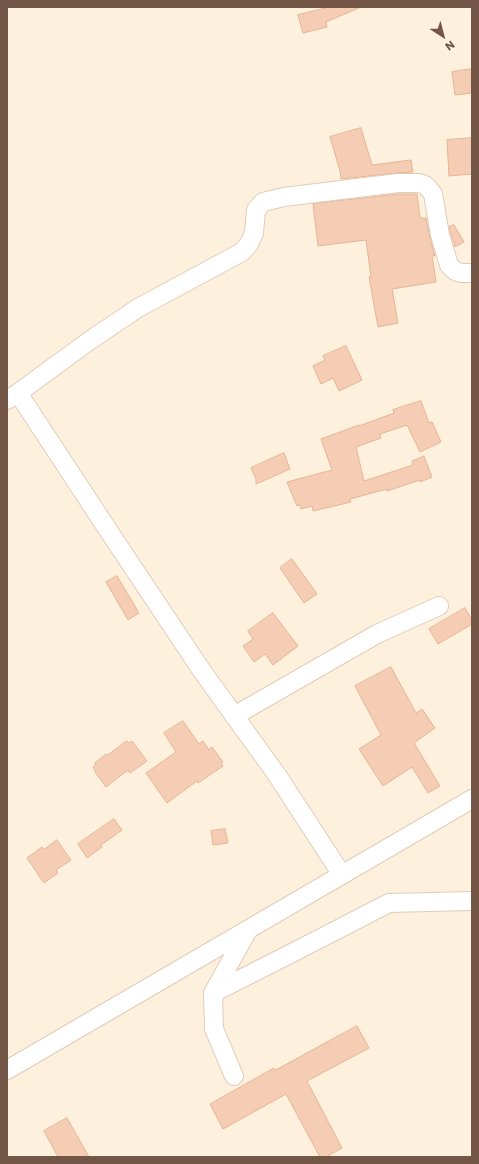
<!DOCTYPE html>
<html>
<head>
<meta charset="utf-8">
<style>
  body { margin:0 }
  #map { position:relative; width:479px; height:1164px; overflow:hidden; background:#fdf1dd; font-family:Poppins,sans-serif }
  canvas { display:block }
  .frame { position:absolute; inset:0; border:8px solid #735645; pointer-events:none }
  .north { position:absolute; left:423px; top:16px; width:40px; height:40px; -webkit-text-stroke:3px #fff5e4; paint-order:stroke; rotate:144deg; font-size:11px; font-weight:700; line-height:16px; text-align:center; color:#735645 }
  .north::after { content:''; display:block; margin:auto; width:14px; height:18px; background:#735645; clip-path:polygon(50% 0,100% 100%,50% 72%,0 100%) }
</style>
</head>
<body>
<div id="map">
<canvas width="479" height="1164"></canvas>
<div class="frame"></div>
<div class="north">N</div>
</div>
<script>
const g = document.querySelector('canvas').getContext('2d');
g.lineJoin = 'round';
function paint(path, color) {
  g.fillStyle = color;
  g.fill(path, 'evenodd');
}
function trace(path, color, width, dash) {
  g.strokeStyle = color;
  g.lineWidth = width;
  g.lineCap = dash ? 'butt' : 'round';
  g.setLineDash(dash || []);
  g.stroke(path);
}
const building = new Path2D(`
  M 330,7 L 359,7 L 359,8 L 326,22 L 327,27 L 303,33 L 298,15 Z
  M 472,69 L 472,93 L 455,95 L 452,72 Z
  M 361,128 L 372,165 L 411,160 L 413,172 L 397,173 L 341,179 L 340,171 L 330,137 Z
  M 472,138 L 472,174 L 449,176 L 447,140 Z
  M 399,194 L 417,194 L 420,218 L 426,218 L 430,238 L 435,256 L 432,256 L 436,282 L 392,289 L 398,323 L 378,327 L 369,277 L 371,277 L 366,240 L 318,246 L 313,204 Z
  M 454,225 L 464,242 L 455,247 L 449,227 Z
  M 346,346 L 362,380 L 339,391 L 333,378 L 321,384 L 313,366 L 325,360 L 323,356 Z
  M 421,401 L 429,423 L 432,422 L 441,442 L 420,452 L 407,425 L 380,434 L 381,438 L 356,447 L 364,481 L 413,465 L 412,461 L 424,456 L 432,477 L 420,482 L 420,480 L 387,491 L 387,489 L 350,499 L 351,502 L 313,511 L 312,506 L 301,509 L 300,505 L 297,506 L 287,482 L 332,470 L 321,439 L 359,425 L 359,426 L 394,413 L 393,410 Z
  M 284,453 L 290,469 L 256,484 L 256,479 L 251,468 Z
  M 292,559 L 317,594 L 304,603 L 280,568 Z
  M 117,576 L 139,613 L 128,620 L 106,582 Z
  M 465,608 L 472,620 L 472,624 L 438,644 L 429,629 Z
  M 273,613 L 298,646 L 273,665 L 265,654 L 254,662 L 243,646 L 253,639 L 248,631 Z
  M 391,667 L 416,713 L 422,709 L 435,728 L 414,743 L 440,786 L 428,793 L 412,767 L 383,786 L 359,749 L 381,735 L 355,686 Z
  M 183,721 L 199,744 L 203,741 L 209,750 L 212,747 L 223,762 L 221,763 L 223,766 L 198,783 L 197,781 L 167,803 L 146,773 L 176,752 L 164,733 Z
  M 127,741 L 129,743 L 132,741 L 147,761 L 130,773 L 128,770 L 106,787 L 95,772 L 96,772 L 93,767 L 96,765 L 95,763 L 106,754 L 107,755 Z
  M 114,819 L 122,830 L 101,845 L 102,847 L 87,858 L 78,844 Z
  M 225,829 L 228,843 L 213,845 L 211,831 Z
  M 57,840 L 71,860 L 56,870 L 58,873 L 44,883 L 27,858 L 42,847 L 44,849 Z
  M 357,1026 L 369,1048 L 307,1081 L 342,1148 L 326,1157 L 320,1157 L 286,1094 L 223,1129 L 210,1104 L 274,1068 L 275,1070 Z
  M 67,1118 L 89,1157 L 58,1157 L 44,1131 Z`);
paint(building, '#f4cdb4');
trace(building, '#e7b393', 1);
const minor = new Path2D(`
  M 18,393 L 89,341 L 138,308 L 242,252 L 249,244 L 254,233 L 256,210 L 263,202 L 284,197 L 398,183 L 419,183 L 425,185 L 429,189 L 433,194 L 440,235 L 449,265 L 455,271 L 461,273 L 472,273
  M 7,400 L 18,393 L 110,533 L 202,671 L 277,775 L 342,875
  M 234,716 L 377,634 L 439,606
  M 213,993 L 290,954 L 389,903 L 472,901
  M 7,1070 L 472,799
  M 234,1076 L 214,1029 L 213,993 L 248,930`);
trace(minor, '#e1ccb9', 20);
trace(minor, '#fff', 18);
</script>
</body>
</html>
